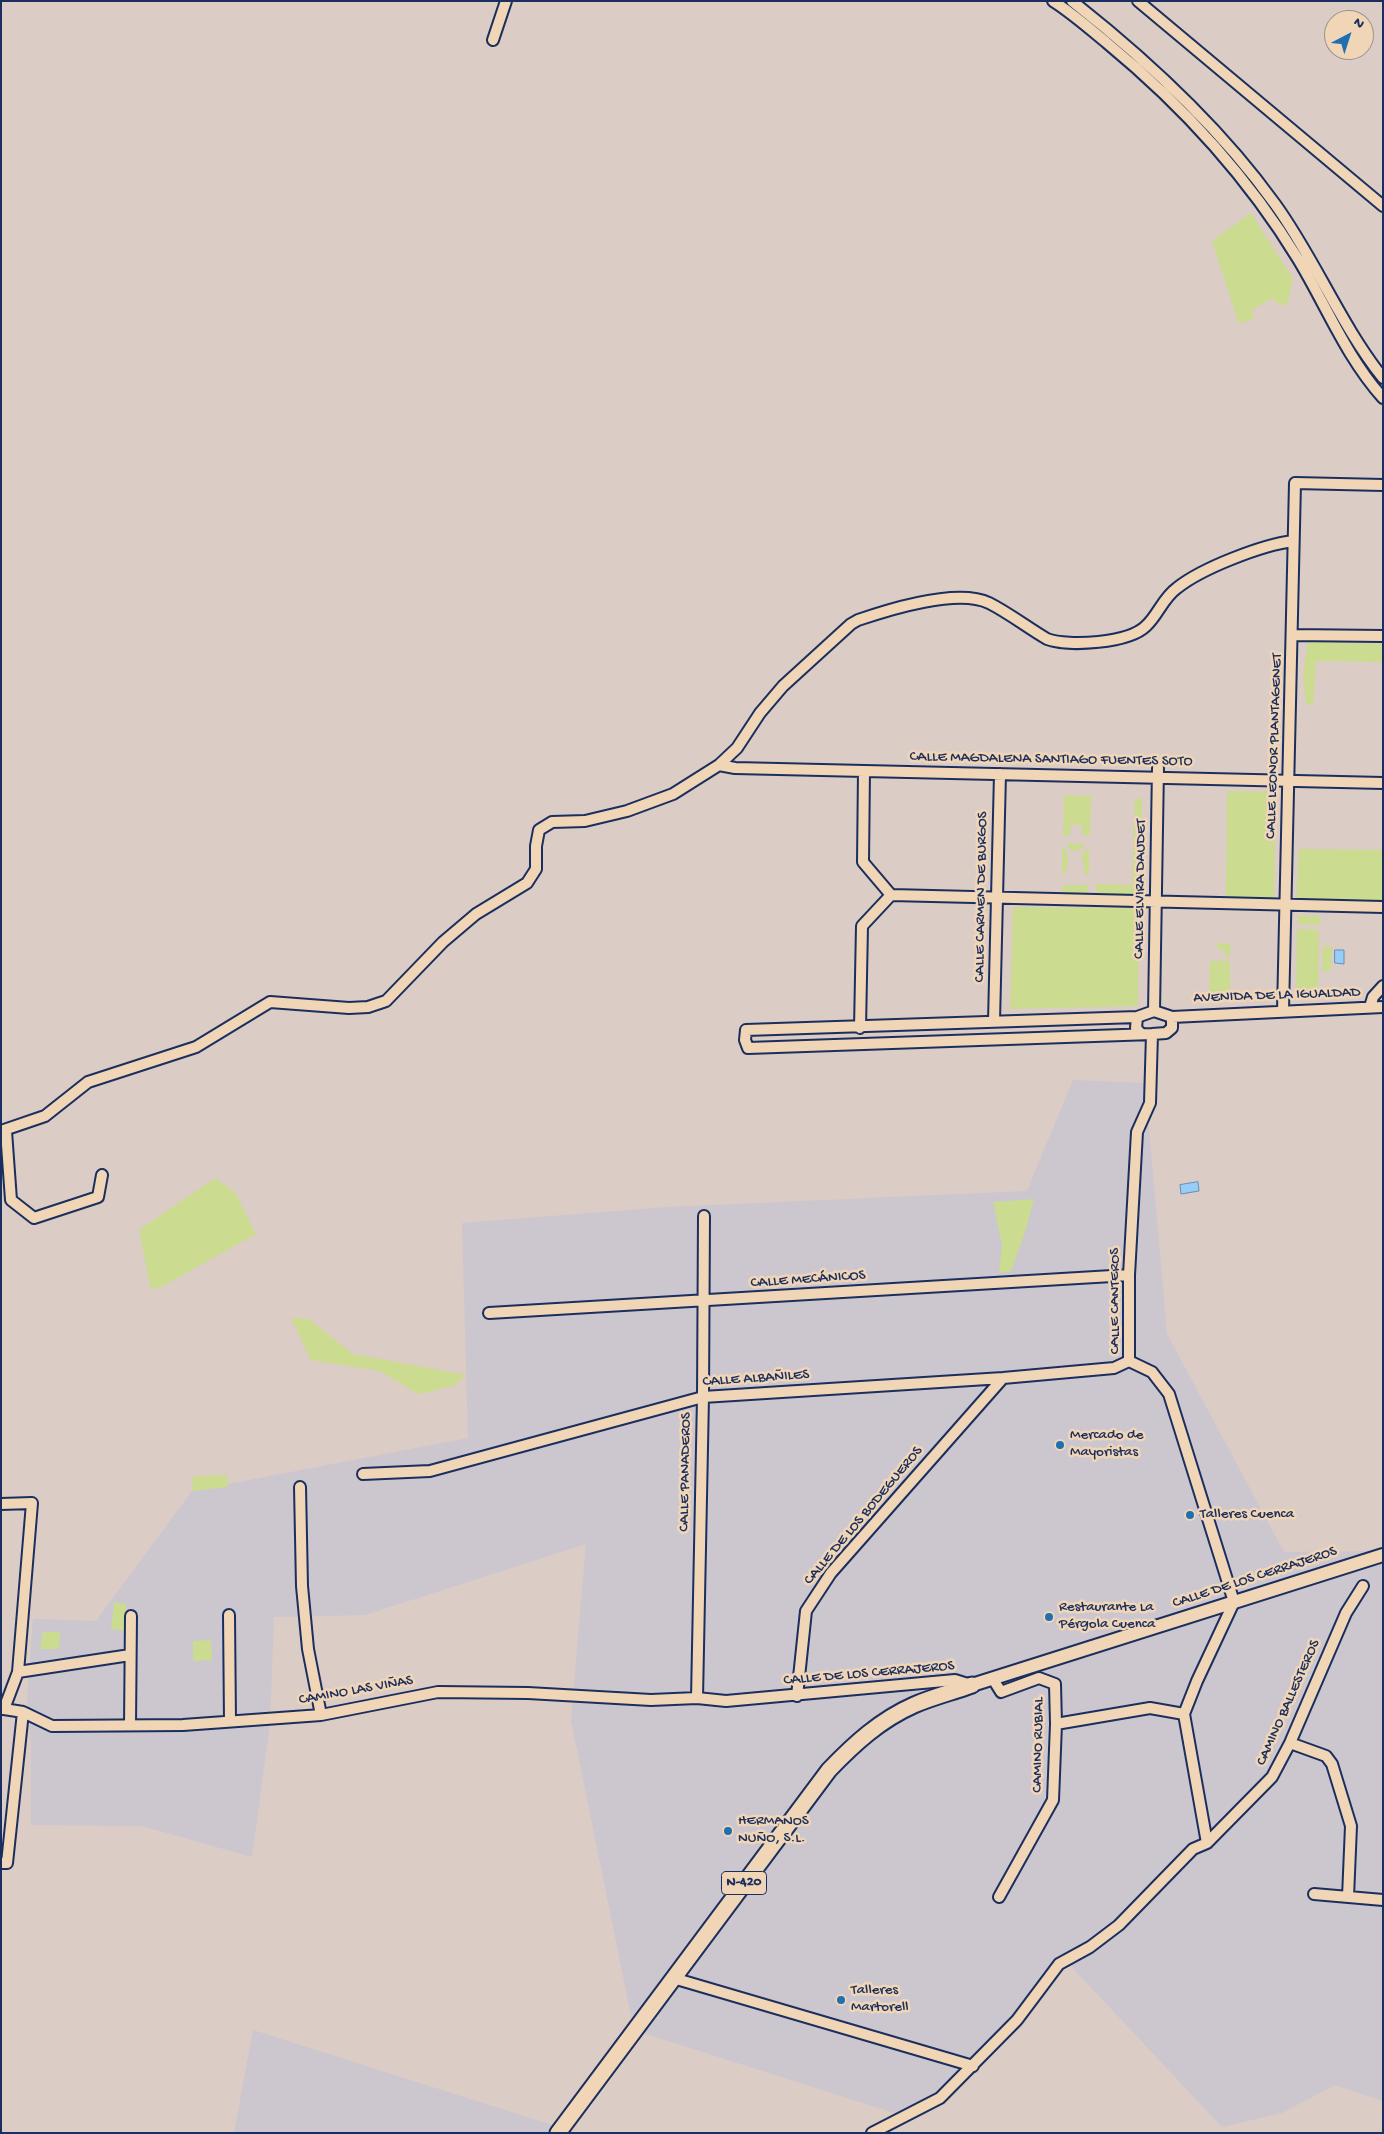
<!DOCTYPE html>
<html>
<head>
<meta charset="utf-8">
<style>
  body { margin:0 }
  #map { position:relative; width:1384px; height:2134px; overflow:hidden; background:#dbccc5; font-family:"Gochi Hand",sans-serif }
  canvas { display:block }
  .frame { position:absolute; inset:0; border:2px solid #1b2f5e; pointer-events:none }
  .north { position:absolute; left:1324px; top:10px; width:50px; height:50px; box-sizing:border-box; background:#f0d5b7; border:1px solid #9b9393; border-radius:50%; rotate:40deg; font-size:14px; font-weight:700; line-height:20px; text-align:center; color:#1b2f5e }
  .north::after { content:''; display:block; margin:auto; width:18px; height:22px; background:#1f6fb2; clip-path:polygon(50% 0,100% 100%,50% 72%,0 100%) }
</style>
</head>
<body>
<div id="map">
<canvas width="1384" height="2134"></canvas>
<div class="frame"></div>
<div class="north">N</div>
</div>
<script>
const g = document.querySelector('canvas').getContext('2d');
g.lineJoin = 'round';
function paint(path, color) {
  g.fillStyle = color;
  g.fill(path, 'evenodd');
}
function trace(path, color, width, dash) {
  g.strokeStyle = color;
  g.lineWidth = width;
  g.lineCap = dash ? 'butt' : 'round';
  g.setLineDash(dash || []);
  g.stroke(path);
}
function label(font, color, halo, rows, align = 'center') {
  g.font = font + ' "Gochi Hand",sans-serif';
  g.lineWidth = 5;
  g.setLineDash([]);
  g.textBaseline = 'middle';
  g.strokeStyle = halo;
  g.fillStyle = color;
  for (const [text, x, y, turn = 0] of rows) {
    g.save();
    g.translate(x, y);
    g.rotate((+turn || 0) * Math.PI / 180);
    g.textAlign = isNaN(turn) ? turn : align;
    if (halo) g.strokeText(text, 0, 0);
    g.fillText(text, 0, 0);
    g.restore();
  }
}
paint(new Path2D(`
  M 1073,1080 L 1145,1083 L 1167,1334 L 1284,1552 L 1383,1551 L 1383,2101 L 1335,2085 L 1282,2113 L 1222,2127 L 1066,1961 L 913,2119 L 634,2030 L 571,1720 L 586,1544 L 365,1615 L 274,1617 L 270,1723 L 252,1857 L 142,1826 L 31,1825 L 31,1745 L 27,1698 L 33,1619 L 96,1621 L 192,1491 L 468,1438 L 462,1223 L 668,1207 L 1027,1191 Z
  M 253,2030 L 577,2133 L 234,2133 Z`), '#ccc6cf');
paint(new Path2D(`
  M 1251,213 L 1293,279 L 1287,305 L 1279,305 L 1273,298 L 1252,310 L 1254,318 L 1239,324 L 1212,241 Z
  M 1308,642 L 1383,644 L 1383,662 L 1316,661 L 1313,705 L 1306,704 L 1303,676 Z
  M 1227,791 L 1276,792 L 1274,898 L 1226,897 Z
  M 1064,795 L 1091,796 L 1090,836 L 1082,835 L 1082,825 L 1071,825 L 1070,836 L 1063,836 Z
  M 1142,798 L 1141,895 L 1096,894 L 1096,884 L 1132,885 L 1135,799 Z
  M 1066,844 L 1066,843 L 1085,844 L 1079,851 L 1071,850 Z
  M 1064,848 C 1072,857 1068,868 1062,877 L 1062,849 Z
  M 1089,849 L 1089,874 L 1087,876 L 1084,872 L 1084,865 L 1081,857 L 1085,850 Z
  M 1299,849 L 1383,850 L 1383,902 L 1296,901 Z
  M 1062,885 L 1088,885 L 1088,894 L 1062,894 Z
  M 1013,907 L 1139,908 L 1138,1006 L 1010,1009 Z
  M 1298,915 L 1320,916 L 1320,925 L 1298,924 Z
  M 1297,929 L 1319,930 L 1318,1000 L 1296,1000 Z
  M 1215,943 L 1231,944 L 1229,958 L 1225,958 L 1225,951 L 1220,951 Z
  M 1323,946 L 1332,946 L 1331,971 L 1322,971 Z
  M 1210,961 L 1230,961 L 1230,995 L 1209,995 Z
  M 215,1178 L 235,1192 L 256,1234 L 161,1287 L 151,1290 L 139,1230 Z
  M 1034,1199 L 1025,1232 L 1011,1271 L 999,1273 L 1002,1245 L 993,1202 Z
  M 291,1318 L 309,1319 L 353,1354 L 466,1375 L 453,1386 L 418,1394 L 380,1371 L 311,1360 Z
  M 227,1475 L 228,1487 L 192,1491 L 193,1476 Z
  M 114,1602 L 126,1604 L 126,1631 L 111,1629 Z
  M 43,1632 L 60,1632 L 59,1649 L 40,1649 Z
  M 211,1640 L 212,1660 L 193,1661 L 193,1641 Z`), '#cbdb8f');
const water = new Path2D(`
  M 1335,950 L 1344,950 L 1344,964 L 1335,963 Z
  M 1198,1182 L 1199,1191 L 1181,1194 L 1180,1185 Z`);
paint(water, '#97cef5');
trace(water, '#658eb9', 1);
const minor = new Path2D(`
  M 1053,1 C 1072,13 1090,29 1107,43 C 1181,104 1248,177 1298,259 C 1326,305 1346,357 1383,398
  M 1072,1 C 1147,60 1219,126 1275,204 C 1315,259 1340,324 1383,378
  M 1138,1 L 1383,206
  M 493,40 L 506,1
  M 1292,635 L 1383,636
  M 719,765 L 735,768 L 1383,783
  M 891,895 L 1383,907
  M 1370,1007 L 1373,997 L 1383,986
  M 1154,1011 L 1158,768
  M 1283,1011 L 1295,483 L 1383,485
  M 1137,1017 L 746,1030 L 745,1040 L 748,1048 L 1152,1034 L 1166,1033 L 1172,1028 L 1172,1017 L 1154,1011 L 1137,1017 L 1136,1028 L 1141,1034
  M 1172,1017 L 1383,1007
  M 994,1021 L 1000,774
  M 860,1028 L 862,926 L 891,895 L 863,862 L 864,771
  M 1,1131 L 45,1116 L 88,1082 L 196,1047 L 270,1002 L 349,1008 L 368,1007 L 386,1001 L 443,942 L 476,914 L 527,883 L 536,869 L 536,846 L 539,830 L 552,822 L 585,821 L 627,811 L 673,794 L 719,765 L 737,748 L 760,713 L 783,686 L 851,624 L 858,620 C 890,609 958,588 989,603 C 1009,613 1028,628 1047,639 C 1069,647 1129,643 1146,626 C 1158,615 1163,598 1177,588 C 1202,568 1262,545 1293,541
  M 6,1131 L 11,1200 L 34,1218 L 98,1197 L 102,1175
  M 489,1313 L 1129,1275
  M 363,1474 L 430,1471 L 703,1397 L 1003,1378 L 1114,1368 L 1129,1361
  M 300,1487 L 302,1586 L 308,1649 L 321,1715
  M 1,1504 L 32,1503 L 18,1672 L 4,1709 L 1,1709
  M 229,1615 L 230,1721
  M 18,1672 L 130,1655
  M 993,1679 L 1001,1692 L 1039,1678 L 1055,1684 L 1056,1724 L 1053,1800 L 999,1897
  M 797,1696 L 806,1611 L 831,1573 L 1003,1378
  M 697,1698 L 703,1397 L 704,1216
  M 23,1712 L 52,1726 L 183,1725 L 321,1715 L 438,1692 L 528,1693 L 651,1700 L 697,1698 L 726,1701 L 955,1680 L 971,1685
  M 1056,1724 L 1150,1708 L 1184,1714
  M 130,1725 L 131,1616
  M 1290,1743 L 1326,1756 L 1332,1764 L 1351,1826 L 1348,1897
  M 1207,1843 L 1272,1777 L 1290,1743 L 1346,1613 L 1363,1586
  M 1,1863 L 7,1863 L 23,1712 L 4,1709
  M 1314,1894 L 1383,1900
  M 673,1978 L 973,2066
  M 872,2133 L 940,2098 L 1017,2020 L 1059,1964 L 1090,1947 L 1119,1925 L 1193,1849 L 1207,1843 L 1184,1714 L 1197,1681 L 1234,1602 L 1169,1394 L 1152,1372 L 1129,1361 L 1129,1275 L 1137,1132 L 1150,1103 L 1152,1034`);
const major = new Path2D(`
  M 972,1685 L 1383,1555`);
const highway = new Path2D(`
  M 558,2133 L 829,1770 C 854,1744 880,1720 914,1705 C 932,1697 953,1692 972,1685`);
trace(minor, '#1b2f5e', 14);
trace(major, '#1b2f5e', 16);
trace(highway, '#1b2f5e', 19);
trace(minor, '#f0d5b7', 10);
trace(major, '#f0d5b7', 12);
trace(highway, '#f0d5b7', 15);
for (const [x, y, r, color] of [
  [1060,1445,5,"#1f6fb2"],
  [1190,1515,5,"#1f6fb2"],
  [1049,1617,5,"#1f6fb2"],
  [728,1831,5,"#1f6fb2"],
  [841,2000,5,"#1f6fb2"]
]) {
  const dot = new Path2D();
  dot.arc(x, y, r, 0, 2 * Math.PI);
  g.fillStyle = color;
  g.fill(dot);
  trace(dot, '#f0d5b7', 2);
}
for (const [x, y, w] of [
  [744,1883,45]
]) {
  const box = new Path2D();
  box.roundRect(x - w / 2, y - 11.5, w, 23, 4);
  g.fillStyle = '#f0d5b7';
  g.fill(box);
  trace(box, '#1b2f5e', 1);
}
label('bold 14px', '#1b2f5e', null, [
  ["N-420",744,1883]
]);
label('15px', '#1b2f5e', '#f0d5b7', [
  ["CALLE LEONOR PLANTAGENET",1275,746,-88],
  ["CALLE MAGDALENA SANTIAGO FUENTES SOTO",1051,760,1],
  ["CALLE ELVIRA DAUDET",1141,889,-89],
  ["CALLE CARMEN DE BURGOS",982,897,-89],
  ["AVENIDA DE LA IGUALDAD",1277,996,-2],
  ["CALLE MECÁNICOS",808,1280,-4],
  ["CALLE CANTEROS",1116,1301,-90],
  ["CALLE ALBAÑILES",756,1379,-4],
  ["CALLE PANADEROS",686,1472,-89],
  ["CALLE DE LOS BODEGUEROS",864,1516,-50],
  ["CALLE DE LOS CERRAJEROS",1255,1578,-18],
  ["CALLE DE LOS CERRAJEROS",869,1674,-5],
  ["CAMINO LAS VIÑAS",356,1691,-10],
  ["CAMINO BALLESTEROS",1289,1703,-66],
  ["CAMINO RUBIAL",1039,1745,-89]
]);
label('15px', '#1b2f5e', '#f0d5b7', [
  ["Mercado de",1070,1436],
  ["Mayoristas",1070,1453],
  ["Talleres Cuenca",1200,1515],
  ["Restaurante La",1059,1608],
  ["Pérgola Cuenca",1059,1625],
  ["HERMANOS",738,1822],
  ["NUÑO, S.L.",738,1839],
  ["Talleres",851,1991],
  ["Martorell",851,2008]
], 'left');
</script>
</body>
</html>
